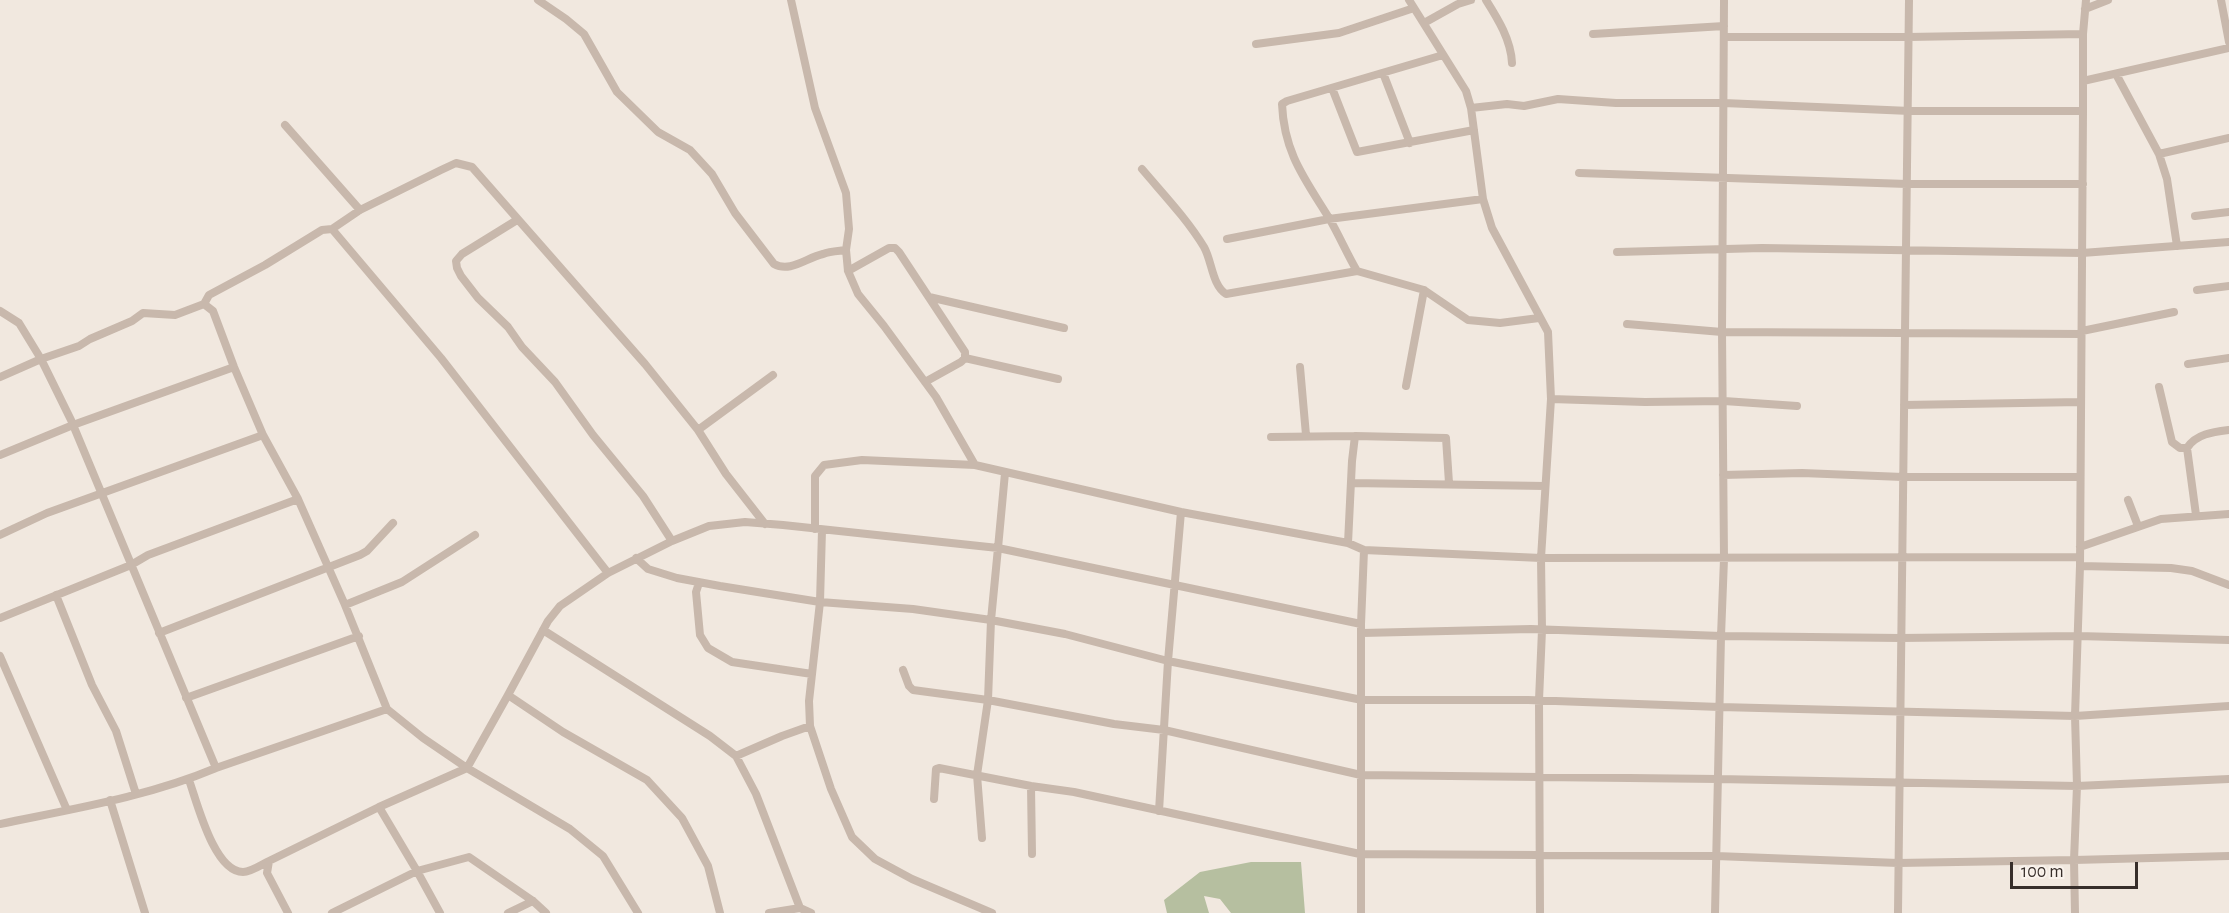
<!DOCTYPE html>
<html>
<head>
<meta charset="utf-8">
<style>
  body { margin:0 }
  #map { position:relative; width:2229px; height:913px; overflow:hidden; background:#f1e8df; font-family:"Alegreya Sans",sans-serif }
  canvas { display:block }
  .scale { position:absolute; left:2010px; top:862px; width:128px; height:27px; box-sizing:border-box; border:3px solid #372e2a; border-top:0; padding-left:8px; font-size:18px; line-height:21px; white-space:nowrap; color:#372e2a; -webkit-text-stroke:4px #f9f2ec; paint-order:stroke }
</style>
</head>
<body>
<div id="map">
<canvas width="2229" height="913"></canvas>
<div class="scale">100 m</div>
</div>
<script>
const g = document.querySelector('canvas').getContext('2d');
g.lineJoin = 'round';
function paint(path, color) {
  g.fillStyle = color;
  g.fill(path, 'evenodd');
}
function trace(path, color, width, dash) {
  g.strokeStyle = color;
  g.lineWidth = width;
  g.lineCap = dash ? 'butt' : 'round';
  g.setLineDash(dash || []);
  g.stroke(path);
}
paint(new Path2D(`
  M 1251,862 L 1301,862 L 1305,913 L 1231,913 L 1220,899 L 1204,896 L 1209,913 L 1167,913 L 1164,900 L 1200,872 Z`), '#b6bfa0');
trace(new Path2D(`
  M 538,0 L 566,19 L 584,34 L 617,92 L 658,132 L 690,150 L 712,174 L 735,213 L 774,264 C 790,273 806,258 823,254 C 830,251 839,251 846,250
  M 791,0 L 815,108 L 846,193 L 849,229 L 846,250 L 848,271 L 858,294 L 884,326 L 936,397 L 975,465 L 1181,512 L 1348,543 L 1364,550 L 1541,558 L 2080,557
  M 1409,0 L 1466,91 L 1471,108 L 1483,199 L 1492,228 L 1548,332 L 1551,399 L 1645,402 L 1724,401 L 1797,406
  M 1486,0 C 1498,19 1511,40 1512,63
  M 2221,0 L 2229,42
  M 2085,9 L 2108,0
  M 1424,23 L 1458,4 L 1471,0
  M 1593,34 L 1724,26
  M 1724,37 L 1908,37 L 2083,34
  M 1256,44 L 1339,33 L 1414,8
  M 1383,73 L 1410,143
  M 2116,74 L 2159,154 L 2167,179 L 2177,246
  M 2083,81 L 2229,48
  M 1332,88 L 1357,152 L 1474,130
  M 1471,108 L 1507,104 L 1524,106 L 1558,99 L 1616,103 L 1724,103 L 1910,111 L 2083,111 L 2080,566 L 2075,716 L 2077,786 L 2074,860 L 2075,913
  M 2083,111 L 2083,34 L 2086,0
  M 285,125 L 360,210
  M 2159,154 L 2229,138
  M 1142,169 C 1164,195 1187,219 1204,247 C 1212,261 1212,285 1226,294 L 1357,271 L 1424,290 L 1468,320 L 1500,323 L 1539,318
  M 1579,173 L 1907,184 L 2083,184
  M 2195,216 L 2229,212
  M 517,220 L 462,254 L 456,261 L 457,268 L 461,276 L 478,298 L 508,327 L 522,347 L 555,382 L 593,435 L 643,496 L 672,541
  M 332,229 L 360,210 L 441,170 L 456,163 L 472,167 L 645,364 L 698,430
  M 1227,239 L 1329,219 L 1483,199
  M 1617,252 L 1762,248 L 2082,253 L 2229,242
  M 848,271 L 889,248 L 895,248 L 899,252 L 965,352 L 965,358 L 961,362 L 925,382
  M 1357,271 C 1347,254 1339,235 1329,218 C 1305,179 1284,153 1282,104 L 1287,101 L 1443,55
  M 2197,290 L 2229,286
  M 929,297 L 1064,328
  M 204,304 L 209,295 L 265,265 L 322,230 L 332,229 L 441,358 L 608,573
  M 0,311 L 19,323 L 41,359 L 71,420 L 216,768
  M 1627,324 L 1722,332 L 2081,334
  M 2082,331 L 2174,312
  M 965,358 L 1058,379
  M 2188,364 L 2229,358
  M 1300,367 L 1306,435
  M 0,377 L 41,359 L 79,346 L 90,339 L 132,321 L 143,313 L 175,315 L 204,304 L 213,311 L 234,367 L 263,435
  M 1406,386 L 1424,290
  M 2159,387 L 2172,442 L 2180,448 L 2187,448 L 2196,515
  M 1904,405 L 2081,402
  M 1355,436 L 1446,438 L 1449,483
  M 1271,437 L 1355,436 L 1352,461 L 1348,543
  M 2187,448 C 2196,434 2213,432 2229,430
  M 0,455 L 73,425 L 234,367
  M 1005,473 L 998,548 L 1361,624
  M 1723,475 L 1802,473 L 1903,477 L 2080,477
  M 1351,483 L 1545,486
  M 2128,500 L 2138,526
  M 765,524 L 726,474 L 698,430 L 773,375
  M 815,529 L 815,476 L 824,465 L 862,460 L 975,465
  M 822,530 L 820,602 L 809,701 L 810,726 L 831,789 L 852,837 L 875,859 L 912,879 L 992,913
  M 0,535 L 47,513 L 263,435 L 298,499 L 345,605 L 387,709 L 423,738 L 467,768 L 570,829 L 603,856 L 638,913
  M 2080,547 L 2161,519 L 2229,514
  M 636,558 L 648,569 L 677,578 L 720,586 L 820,602 L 913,609 L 991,620 L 988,700 L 977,775 L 982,838
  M 2080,566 L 2171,568 L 2192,571 L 2229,585
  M 699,583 L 696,592 L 700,635 L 708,648 L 732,662 L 812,674
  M 56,595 L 92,685 L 116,731 L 136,794
  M 345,605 L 402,582 L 475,535
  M 0,618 L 131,565 L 148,555 L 298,499
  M 543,630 L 710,736 L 736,756 L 756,794 L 800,908 L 811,913
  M 159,633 L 360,555 L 367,551 L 393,523
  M 1362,633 L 1531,629 L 1721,636 L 1900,638 L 2078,636 L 2229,640
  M 0,656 L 67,810
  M 903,670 L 909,686 L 913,690 L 988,700 L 1114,724 L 1164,730 L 1361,775 L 1718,779 L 2077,786 L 2229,779
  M 508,695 L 467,768 L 379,807 L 417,871 L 469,857 L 533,901 L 546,913
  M 186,698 L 359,636
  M 736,756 L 782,736 L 810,726
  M 189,780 C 197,802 214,872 243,872 C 251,872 261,865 269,861
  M 1031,786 L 1032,854
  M 934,799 L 936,769 L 939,768 L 1031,786 L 1074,792 L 1360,854 L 1716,856 L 1898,863 L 2074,860 L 2229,856
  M 110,800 L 145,913
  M 1159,811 L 1168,661 L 1181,512
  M 0,824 C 72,809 147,797 216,768 L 387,709
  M 288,913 L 267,873 L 269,861 L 379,807
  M 332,913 L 417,871 L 440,913
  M 508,913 L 533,901
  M 720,913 L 708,866 L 682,818 L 647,780 L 563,732 L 508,695 L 548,621 L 560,606 L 608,573 L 672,541 L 709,526 L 745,522 L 783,525 L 998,548 L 991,620 L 1065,634 L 1168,661 L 1362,700 L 1528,700 L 1720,707 L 2075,716 L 2229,706
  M 769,913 L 800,908
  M 1361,913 L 1361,624 L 1364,550
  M 1540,913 L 1539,700 L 1542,630 L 1541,558 L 1551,399
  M 1715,913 L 1721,636 L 1724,559 L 1722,332 L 1724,0
  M 1898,913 L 1909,0`), '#c8b8ac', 8);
</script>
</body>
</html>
